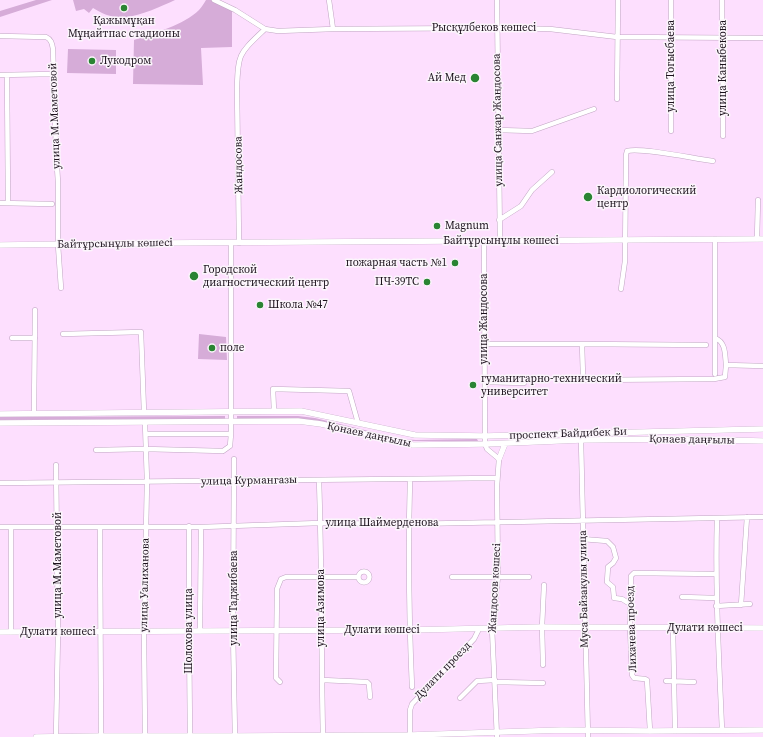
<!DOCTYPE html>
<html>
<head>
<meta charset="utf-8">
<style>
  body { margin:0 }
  canvas { display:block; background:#fddffe }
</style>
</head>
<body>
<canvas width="763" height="737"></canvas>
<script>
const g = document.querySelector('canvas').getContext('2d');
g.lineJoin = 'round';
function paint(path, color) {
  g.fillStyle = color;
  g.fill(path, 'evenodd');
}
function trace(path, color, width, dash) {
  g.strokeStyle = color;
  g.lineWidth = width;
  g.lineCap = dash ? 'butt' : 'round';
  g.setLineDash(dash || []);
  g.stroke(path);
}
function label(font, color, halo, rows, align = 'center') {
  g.font = font + ' "Source Serif 4",serif';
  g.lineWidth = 3;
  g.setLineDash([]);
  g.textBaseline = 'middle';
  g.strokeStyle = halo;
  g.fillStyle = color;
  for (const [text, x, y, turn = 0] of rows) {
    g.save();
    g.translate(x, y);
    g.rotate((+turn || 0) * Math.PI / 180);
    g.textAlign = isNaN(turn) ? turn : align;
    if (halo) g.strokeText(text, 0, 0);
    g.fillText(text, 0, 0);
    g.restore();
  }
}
paint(new Path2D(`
  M 36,0 L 52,0 L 0,17 L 0,11 Z
  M 73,0 L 175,0 C 162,6 140,16 126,17 C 115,19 102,14 93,8 L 89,13 L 84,9 L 76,11 Z
  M 206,0 L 211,0 L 232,10 L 232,47 L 201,48 L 203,85 L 133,84 L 134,40 C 154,33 184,25 199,10 C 202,7 204,3 206,0 Z
  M 68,49 L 116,50 L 116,74 L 67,73 Z
  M 199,334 L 226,337 L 227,360 L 198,359 Z
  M 225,416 L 225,419 L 0,420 L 0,417 Z
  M 237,416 L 298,416 L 315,418 L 402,439 L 416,440 L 477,439 L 478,441 L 409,441 L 315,420 L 237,419 Z`), '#d6acd8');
const minor = new Path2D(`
  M 214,0 L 235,10 L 265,29 L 278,31 L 333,29 L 496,28 L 550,29 L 617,37 L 763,38
  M 329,0 L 333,29
  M 497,0 L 500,241
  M 722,0 L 723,136
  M 0,36 L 46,37 C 51,39 52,43 53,49 L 56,152 L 58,182 L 58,245 L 61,288
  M 0,75 L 53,74
  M 7,75 L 8,203
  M 617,99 L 618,0
  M 498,130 L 532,131 L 594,109
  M 671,131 L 671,0
  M 0,203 L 52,204
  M 499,220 L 521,206 L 532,190 L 552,172
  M 757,239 L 758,200
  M 484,241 L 485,444 L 487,449 L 499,459 L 497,486 L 498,577 L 492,628 L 497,737
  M 239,243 L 237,88 C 238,53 239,54 265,29
  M 621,289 L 625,261 L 626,155 L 627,151 C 642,147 695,159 713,161
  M 63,334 L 141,332 L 144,412
  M 12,338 L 35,338
  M 715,338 C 726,342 725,355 726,365 L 763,366
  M 484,344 L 582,344 L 583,376 L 586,380 L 714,379 L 725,377 L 726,365
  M 582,344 L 706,345
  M 715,374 L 715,239
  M 485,382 L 524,383
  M 274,411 L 273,389 L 349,391 L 358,423
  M 34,413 L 35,310
  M 145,423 L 147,481 L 144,631 L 145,737
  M 146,434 L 231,434 L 231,243
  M 581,440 L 588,737
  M 96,450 L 145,449 L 223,451 L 230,446 L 231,434
  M 234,459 L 233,630 L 235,737
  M 319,480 C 322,565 321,651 323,737
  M 410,480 C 408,549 409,618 412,687
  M 0,483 L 497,478
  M 717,518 C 715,589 719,659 722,730
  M 189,526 L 189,630 L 190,736
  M 0,527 L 201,527 L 320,523 L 409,524 L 763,517
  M 11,527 L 11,632
  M 100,527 L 101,737
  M 582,539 L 607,541 L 613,547 L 616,558 L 613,563 L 608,567 L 607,582 L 613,587 L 614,598 L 622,599 L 630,604
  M358.5 577a5.5 5.5 0 1 1 11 0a5.5 5.5 0 1 1-11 0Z
  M 452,577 L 529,577
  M 682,597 L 716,598
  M 741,605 L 747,517
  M 716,606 L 750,604
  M 673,628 L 675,731
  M 200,631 L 201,527
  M 543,665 L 542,627 L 544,585
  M 322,680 L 367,682 L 369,684 L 370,697
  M 666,681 L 694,682
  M 280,682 L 276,678 L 277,589 L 281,579 L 286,577 L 358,577
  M 495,682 L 543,683
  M 460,698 L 477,681 L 495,680
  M 650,731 L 647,680 L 645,679 L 634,678 L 632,675 L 630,628 L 631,576 L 634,573 L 716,574
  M 56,737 L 58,632 L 56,465
  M 410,737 L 410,710 L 412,704 L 474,639 L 479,629`);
const major = new Path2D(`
  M 0,245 L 156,243 L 763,239
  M 0,414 L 301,411 L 415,435 L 485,436 L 763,429
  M 0,423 L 298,421 L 321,424 L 413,445 L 485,444 L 581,440 L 676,439 L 763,441
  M 499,459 L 505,444
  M 0,632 L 410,630 L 542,627 L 763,628
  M 36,737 L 101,736 L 235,736 L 411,735 L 562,730 L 650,731 L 763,730`);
trace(minor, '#c1a5c3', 5.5);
trace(major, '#c1a5c3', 6);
trace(minor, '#fff', 4.5);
trace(major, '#fff', 5.5);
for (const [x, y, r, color] of [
  [124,8,4,"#2a8433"],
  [92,61,4,"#2a8433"],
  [475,78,5,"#2a8433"],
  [588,197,5,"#2a8433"],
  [437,226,4,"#2a8433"],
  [455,263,4,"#2a8433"],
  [194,276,5,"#2a8433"],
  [427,282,4,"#2a8433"],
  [260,305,4,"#2a8433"],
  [212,348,4,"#2a8433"],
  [473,385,4,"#2a8433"]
]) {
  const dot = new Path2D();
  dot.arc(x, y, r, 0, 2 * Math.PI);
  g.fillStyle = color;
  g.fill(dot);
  trace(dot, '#fbf5fb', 1.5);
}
label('11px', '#1b111c', '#fbf5fb', [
  ["Қажымұқан",124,21,"center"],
  ["Мұңайтпас стадионы",124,34,"center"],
  ["Лукодром",100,61],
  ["Ай Мед",466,78,"right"],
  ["Кардиологический",597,191],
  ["центр",597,204],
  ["Magnum",445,226],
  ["пожарная часть №1",447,263,"right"],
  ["Городской",203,270],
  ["диагностический центр",203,283],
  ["ПЧ-39ТС",419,282,"right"],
  ["Школа №47",268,305],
  ["поле",220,348],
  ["гуманитарно-технический",481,379],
  ["университет",481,392]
], 'left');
label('11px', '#1b111c', '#fbf5fb', [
  ["Рысқұлбеков көшесі",484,28],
  ["улица Тогысбаева",671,66,-90],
  ["улица Каныбекова",723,68,-90],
  ["улица М.Маметовой",55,116,-92],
  ["улица Санжар Жандосова",498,120,-91],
  ["Жандосова",239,165,-91],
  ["Байтұрсынұлы көшесі",501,241],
  ["Байтұрсынұлы көшесі",115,244,-1],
  ["улица Жандосова",484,319,-90],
  ["проспект Байдибек Би",568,434,-2],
  ["Қонаев даңғылы",369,435,12],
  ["Қонаев даңғылы",692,440,1],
  ["улица Курмангазы",249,481,-1],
  ["улица Шаймерденова",382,523],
  ["улица М.Маметовой",58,565,-90],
  ["улица Уалиханова",145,585,-89],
  ["Жандосов көшесі",495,588,-87],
  ["Муса Байзакулы улица",584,589,-91],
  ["улица Таджибаева",234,598,-90],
  ["улица Азимова",321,608,-90],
  ["Дулати көшесі",705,628],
  ["Лихачева проезд",632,629,-92],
  ["Дулати көшесі",382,630],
  ["Шолохова улица",189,631,-90],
  ["Дулати көшесі",58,632],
  ["Дулати проезд",443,671,-46]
]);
</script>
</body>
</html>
